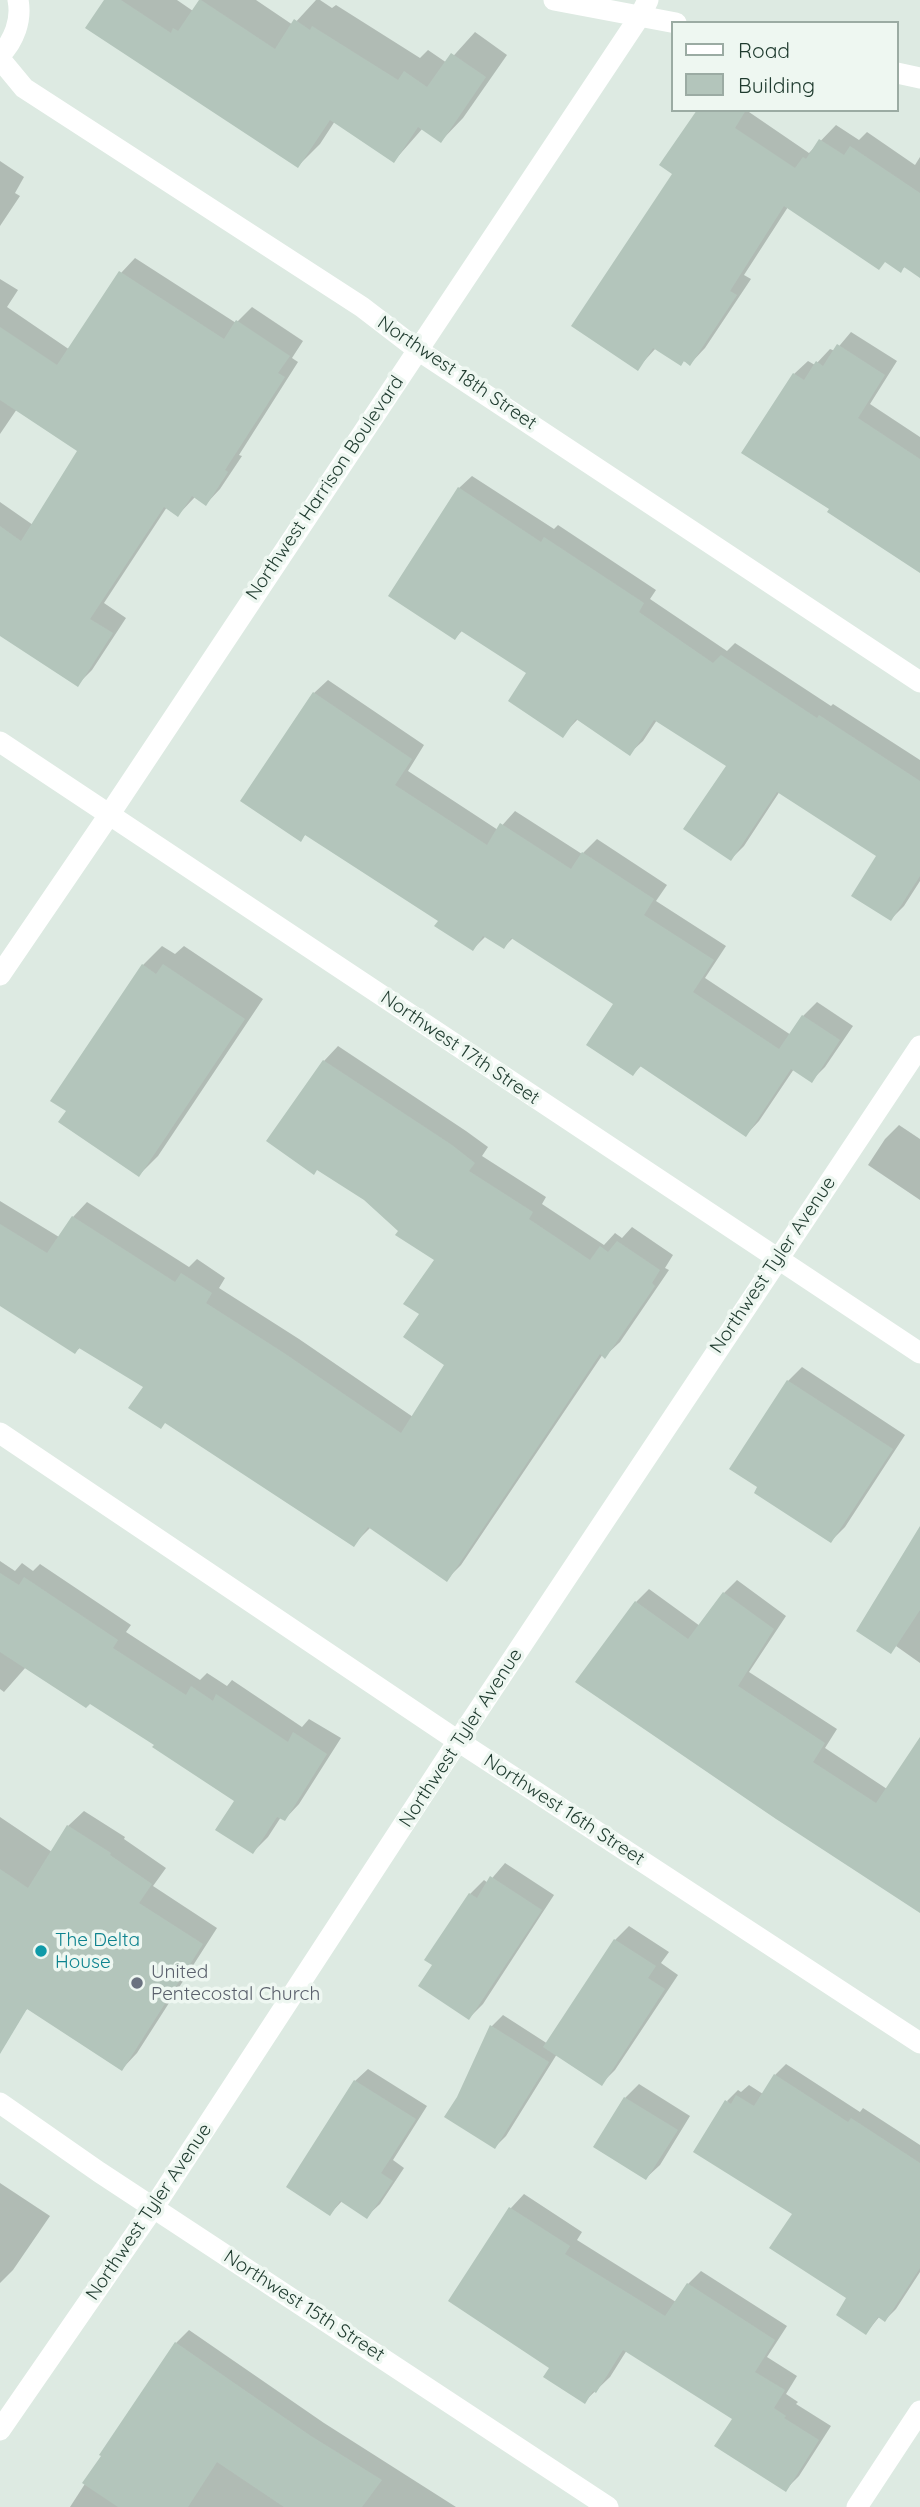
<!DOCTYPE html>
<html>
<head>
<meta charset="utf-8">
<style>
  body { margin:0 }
  #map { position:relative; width:920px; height:2507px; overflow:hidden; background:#ddeae2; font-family:Quicksand,sans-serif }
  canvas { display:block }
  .legend { position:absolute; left:671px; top:21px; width:228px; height:91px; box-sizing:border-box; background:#eef7f1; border:2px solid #9baba3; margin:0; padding:9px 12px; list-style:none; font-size:21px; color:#1e3a2e }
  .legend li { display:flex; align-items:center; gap:14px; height:35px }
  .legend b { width:35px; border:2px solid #9baba3 }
</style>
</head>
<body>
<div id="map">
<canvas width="920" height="2507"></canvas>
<ul class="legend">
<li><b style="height:9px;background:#fff"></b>Road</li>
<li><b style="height:19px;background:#b3c5bb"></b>Building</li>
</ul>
</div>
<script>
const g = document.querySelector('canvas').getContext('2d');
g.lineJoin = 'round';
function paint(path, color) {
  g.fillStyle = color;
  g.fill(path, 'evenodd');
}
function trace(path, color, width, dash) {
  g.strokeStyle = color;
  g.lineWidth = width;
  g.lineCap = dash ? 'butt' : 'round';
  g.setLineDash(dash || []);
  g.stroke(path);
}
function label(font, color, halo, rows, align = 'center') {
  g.font = font + ' Quicksand,sans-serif';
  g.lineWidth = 7;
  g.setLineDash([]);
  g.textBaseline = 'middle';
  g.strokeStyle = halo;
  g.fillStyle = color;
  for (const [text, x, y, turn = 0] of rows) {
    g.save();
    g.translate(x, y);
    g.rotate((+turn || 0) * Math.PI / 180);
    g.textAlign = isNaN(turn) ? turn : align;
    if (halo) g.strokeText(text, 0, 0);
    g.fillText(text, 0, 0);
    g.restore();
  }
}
paint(new Path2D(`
  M 106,0 L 177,0 L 193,11 L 201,0 L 256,0 L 293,25 L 316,0 L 320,0 L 332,8 L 336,5 L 420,58 L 428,50 L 447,63 L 475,32 L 507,55 L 463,118 L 441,141 L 423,128 L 394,161 L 335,121 L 320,144 L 298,166 Z
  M 699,110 L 750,110 L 749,112 L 809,153 L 836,125 L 859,140 L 867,132 L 915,165 L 920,157 L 920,275 L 906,266 L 901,270 L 788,207 L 744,275 L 751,279 L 705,348 L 690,364 L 656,348 L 637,369 L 674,173 Z
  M 0,161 L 24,177 L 15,193 L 20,196 L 0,226 Z
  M 135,258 L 236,323 L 252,307 L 303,341 L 292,358 L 298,362 L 239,455 L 242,456 L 220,489 L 206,504 L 195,497 L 178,515 L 167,507 L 104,603 L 126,618 L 92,670 L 78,684 L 0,622 L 0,502 L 33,525 L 80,450 L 17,409 L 0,434 L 0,279 L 18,290 L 7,307 L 70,350 L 121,273 Z
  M 851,332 L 897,361 L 870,404 L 920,437 L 920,571 L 831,509 L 794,374 L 808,361 L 815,365 L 830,349 L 835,351 Z
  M 472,476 L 554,529 L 558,525 L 656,590 L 650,599 L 727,651 L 735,643 L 831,706 L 833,704 L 920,760 L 920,881 L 904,906 L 891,919 L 878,856 L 780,791 L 744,846 L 731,859 L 728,766 L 657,720 L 643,741 L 630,753 L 578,719 L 563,735 L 529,672 L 463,630 L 455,638 L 459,488 Z
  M 328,680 L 424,745 L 408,771 L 498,830 L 515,811 L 582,854 L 597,839 L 667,885 L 656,901 L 726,946 L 705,978 L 791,1035 L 803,1016 L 817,1002 L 853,1026 L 825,1067 L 811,1081 L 794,1069 L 759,1121 L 746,1135 L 642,1065 L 633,1074 L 615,1004 L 514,937 L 504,947 L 486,936 L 473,949 L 440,920 L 306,834 L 300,840 L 314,693 Z
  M 162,946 L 175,954 L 184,946 L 263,999 L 158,1156 L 139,1175 L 143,965 Z
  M 338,1046 L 466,1131 L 488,1147 L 482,1156 L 546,1197 L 542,1204 L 604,1245 L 615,1233 L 622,1238 L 632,1227 L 673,1255 L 665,1268 L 669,1270 L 620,1342 L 605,1356 L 603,1354 L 461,1565 L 447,1579 L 371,1527 L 354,1544 L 145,1387 L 81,1347 L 75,1352 L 0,1304 L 0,1201 L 59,1237 L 73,1217 L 87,1202 L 189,1267 L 197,1259 L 225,1278 L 219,1288 L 299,1339 L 413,1417 L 446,1364 L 421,1314 L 436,1260 L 400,1230 L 324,1061 Z
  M 899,1125 L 920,1139 L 920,1200 L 868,1165 L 885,1139 Z
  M 802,1367 L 905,1435 L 845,1527 L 831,1541 L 788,1381 Z
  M 920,1530 L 920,1663 L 896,1646 Z
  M 0,1561 L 15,1571 L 22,1563 L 33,1571 L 40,1564 L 131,1625 L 126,1632 L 200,1680 L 207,1673 L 227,1686 L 232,1680 L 302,1727 L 309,1719 L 341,1738 L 299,1804 L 285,1819 L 281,1817 L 268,1837 L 253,1852 L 236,1800 L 156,1744 L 90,1702 L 26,1667 L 4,1692 L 0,1689 Z
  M 737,1580 L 786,1616 L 749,1672 L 837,1729 L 825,1748 L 887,1789 L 920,1743 L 920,1911 L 636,1602 L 649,1589 L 700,1626 L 724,1593 Z
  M 84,1811 L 125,1837 L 124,1839 L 166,1868 L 153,1886 L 217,1928 L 137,2053 L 122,2069 L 28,2008 L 22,2014 L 0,1999 L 0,1817 L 52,1852 L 68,1826 Z
  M 505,1863 L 554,1895 L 483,2004 L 469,2018 L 434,1964 L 427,1959 L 470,1894 L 484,1880 L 488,1883 Z
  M 629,1926 L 669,1952 L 661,1963 L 678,1975 L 615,2070 L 602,2083 L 557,2054 L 506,2136 L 495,2147 L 459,2098 L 492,2026 L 503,2015 L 548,2044 L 615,1940 Z
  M 786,2064 L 860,2112 L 863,2108 L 920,2145 L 920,2272 L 896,2309 L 885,2320 L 880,2316 L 866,2333 L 848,2298 L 727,2101 L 738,2090 L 741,2092 L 749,2085 L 763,2094 L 775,2075 Z
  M 368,2069 L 427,2106 L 393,2160 L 404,2168 L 380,2204 L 367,2216 L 343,2200 L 330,2214 L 355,2081 Z
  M 639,2084 L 690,2116 L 660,2165 L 646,2178 L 625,2098 Z
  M 0,2183 L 50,2216 L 13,2270 L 0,2283 Z
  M 524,2194 L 582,2232 L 577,2240 L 676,2302 L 688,2284 L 701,2271 L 787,2326 L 767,2357 L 797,2376 L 786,2394 L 798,2402 L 796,2404 L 831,2426 L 799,2476 L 785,2490 L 735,2418 L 627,2350 L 610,2377 L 585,2401 L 551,2367 L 451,2300 L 511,2208 Z
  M 189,2330 L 324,2423 L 456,2507 L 70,2507 L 176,2343 Z`), '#0003');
paint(new Path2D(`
  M 104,0 L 121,0 L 171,33 L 173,28 L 178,31 L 199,0 L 201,0 L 275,49 L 294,19 L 310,30 L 312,26 L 398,80 L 404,71 L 427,87 L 451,53 L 486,77 L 441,143 L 418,127 L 394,163 L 330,120 L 298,168 L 85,28 Z
  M 697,110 L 746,110 L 735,128 L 795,168 L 803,157 L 806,159 L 819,139 L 844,155 L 850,146 L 920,193 L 920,278 L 904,267 L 901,273 L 885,262 L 879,270 L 784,206 L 730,291 L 737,295 L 690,366 L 684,361 L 681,366 L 653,348 L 638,371 L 571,326 L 672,174 L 659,165 Z
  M 119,271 L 224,339 L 236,320 L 290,356 L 278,373 L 285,377 L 225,470 L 228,472 L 206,506 L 192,496 L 178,517 L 164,507 L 90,619 L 113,633 L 78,687 L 0,636 L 0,526 L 21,541 L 77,451 L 0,400 L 0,327 L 57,365 Z
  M 837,344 L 885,375 L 858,418 L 920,459 L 920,573 L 827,512 L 829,509 L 741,453 L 793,373 L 804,380 L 816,361 L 823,366 Z
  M 458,487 L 541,542 L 544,537 L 644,603 L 639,612 L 713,663 L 721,655 L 817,718 L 819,715 L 920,781 L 920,876 L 891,921 L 851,896 L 876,856 L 777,792 L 731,861 L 683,829 L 726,766 L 654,720 L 630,756 L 576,719 L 563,738 L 508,701 L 526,673 L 461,631 L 455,640 L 388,596 Z
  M 313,692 L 412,759 L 395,785 L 487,845 L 500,823 L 571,869 L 582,852 L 654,899 L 644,915 L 714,960 L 693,992 L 779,1049 L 802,1015 L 840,1040 L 812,1083 L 791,1069 L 746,1137 L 640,1066 L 633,1076 L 586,1045 L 613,1004 L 511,938 L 504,949 L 483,936 L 473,951 L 434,926 L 438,921 L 305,835 L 301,842 L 240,801 Z
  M 142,964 L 156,974 L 163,964 L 245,1019 L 139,1177 L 58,1122 L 66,1111 L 50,1101 Z
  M 323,1060 L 452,1145 L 475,1163 L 469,1171 L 533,1212 L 529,1219 L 590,1260 L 600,1246 L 608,1252 L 617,1241 L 660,1270 L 652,1283 L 655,1286 L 605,1359 L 600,1354 L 447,1582 L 368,1527 L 354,1547 L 165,1423 L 161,1429 L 128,1408 L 143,1387 L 79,1348 L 75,1354 L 0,1306 L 0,1224 L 47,1253 L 72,1216 L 175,1282 L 181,1273 L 212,1293 L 206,1303 L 284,1353 L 401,1433 L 444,1365 L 403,1337 L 419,1314 L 403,1304 L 434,1260 L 395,1235 L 398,1231 L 364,1200 L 317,1170 L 314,1175 L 266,1141 Z
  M 787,1380 L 893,1449 L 831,1543 L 754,1493 L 757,1487 L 729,1469 Z
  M 920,1526 L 920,1610 L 891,1654 L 856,1631 Z
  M 0,1573 L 19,1585 L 24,1577 L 118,1640 L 113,1648 L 186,1695 L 191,1686 L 213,1701 L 216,1694 L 288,1742 L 293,1732 L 327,1754 L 285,1821 L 277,1817 L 253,1854 L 215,1830 L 234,1801 L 152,1747 L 154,1745 L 90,1704 L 86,1708 L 0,1652 Z
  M 723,1592 L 774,1629 L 738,1686 L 825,1743 L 813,1762 L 876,1803 L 920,1737 L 920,1913 L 776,1819 L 575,1682 L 635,1601 L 688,1639 Z
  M 67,1825 L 111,1853 L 110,1855 L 152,1884 L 139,1903 L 203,1944 L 122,2071 L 27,2009 L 0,2054 L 0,1869 L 28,1888 Z
  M 490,1876 L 542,1910 L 469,2020 L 418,1986 L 432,1965 L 424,1960 L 469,1893 L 477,1898 Z
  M 614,1939 L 656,1966 L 648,1978 L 665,1989 L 602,2086 L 543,2047 Z
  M 490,2025 L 549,2062 L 495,2149 L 444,2117 L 457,2097 Z
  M 774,2074 L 848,2122 L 851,2118 L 920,2163 L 920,2268 L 885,2322 L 878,2317 L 866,2335 L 836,2315 L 846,2298 L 769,2248 L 792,2214 L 693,2152 L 725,2100 L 731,2104 L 736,2095 L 754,2106 Z
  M 354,2080 L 416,2119 L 381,2173 L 393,2181 L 367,2219 L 340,2201 L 330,2216 L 286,2187 Z
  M 624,2097 L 678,2130 L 646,2180 L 593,2147 Z
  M 509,2207 L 570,2246 L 565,2254 L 665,2316 L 687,2283 L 775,2340 L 755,2372 L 785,2390 L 774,2408 L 786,2416 L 784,2418 L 819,2440 L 786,2492 L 714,2446 L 732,2419 L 623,2350 L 596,2393 L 593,2391 L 585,2404 L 543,2377 L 549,2368 L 448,2301 Z
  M 175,2342 L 311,2436 L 382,2480 L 362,2507 L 284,2507 L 217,2462 L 188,2507 L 118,2507 L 82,2483 L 101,2456 L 99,2455 Z`), '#b3c5bb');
trace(new Path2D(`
  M 0,55 C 14,41 22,20 18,0
  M 0,59 L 24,88 L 362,307 L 418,350 L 920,682
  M 0,742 L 920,1353
  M 0,1433 L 458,1741 L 920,2043
  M 0,2103 L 99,2172 L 608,2507
  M 0,2430 L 154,2207 L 458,1741 L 920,1046
  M 857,2507 L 920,2411`), '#fff', 21);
trace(new Path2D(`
  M 554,0 L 676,23
  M 897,73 L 920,78
  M 0,975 L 109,815 L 640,16 L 648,0`), '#fff', 21);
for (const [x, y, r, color] of [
  [41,1951,7,"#0f9aa8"],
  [137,1983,7,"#6b7280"]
]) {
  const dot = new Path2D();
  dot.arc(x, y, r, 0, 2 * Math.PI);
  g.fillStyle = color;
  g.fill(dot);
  trace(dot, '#eef7f1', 2.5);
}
label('19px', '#1e3a2e', '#eef7f1', [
  ["Northwest 18th Street",457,373,34],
  ["Northwest Harrison Boulevard",325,488,-56],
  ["Northwest 17th Street",460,1048,34],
  ["Northwest Tyler Avenue",773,1265,-56],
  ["Northwest Tyler Avenue",461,1738,-57],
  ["Northwest 16th Street",564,1810,33],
  ["Northwest Tyler Avenue",149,2212,-56],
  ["Northwest 15th Street",304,2306,33]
]);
label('19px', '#0d838f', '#eef7f1', [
  ["The Delta",55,1940],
  ["House",55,1962]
], 'left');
label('19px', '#5b616d', '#eef7f1', [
  ["United",151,1972],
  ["Pentecostal Church",151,1994]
], 'left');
</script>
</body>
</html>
